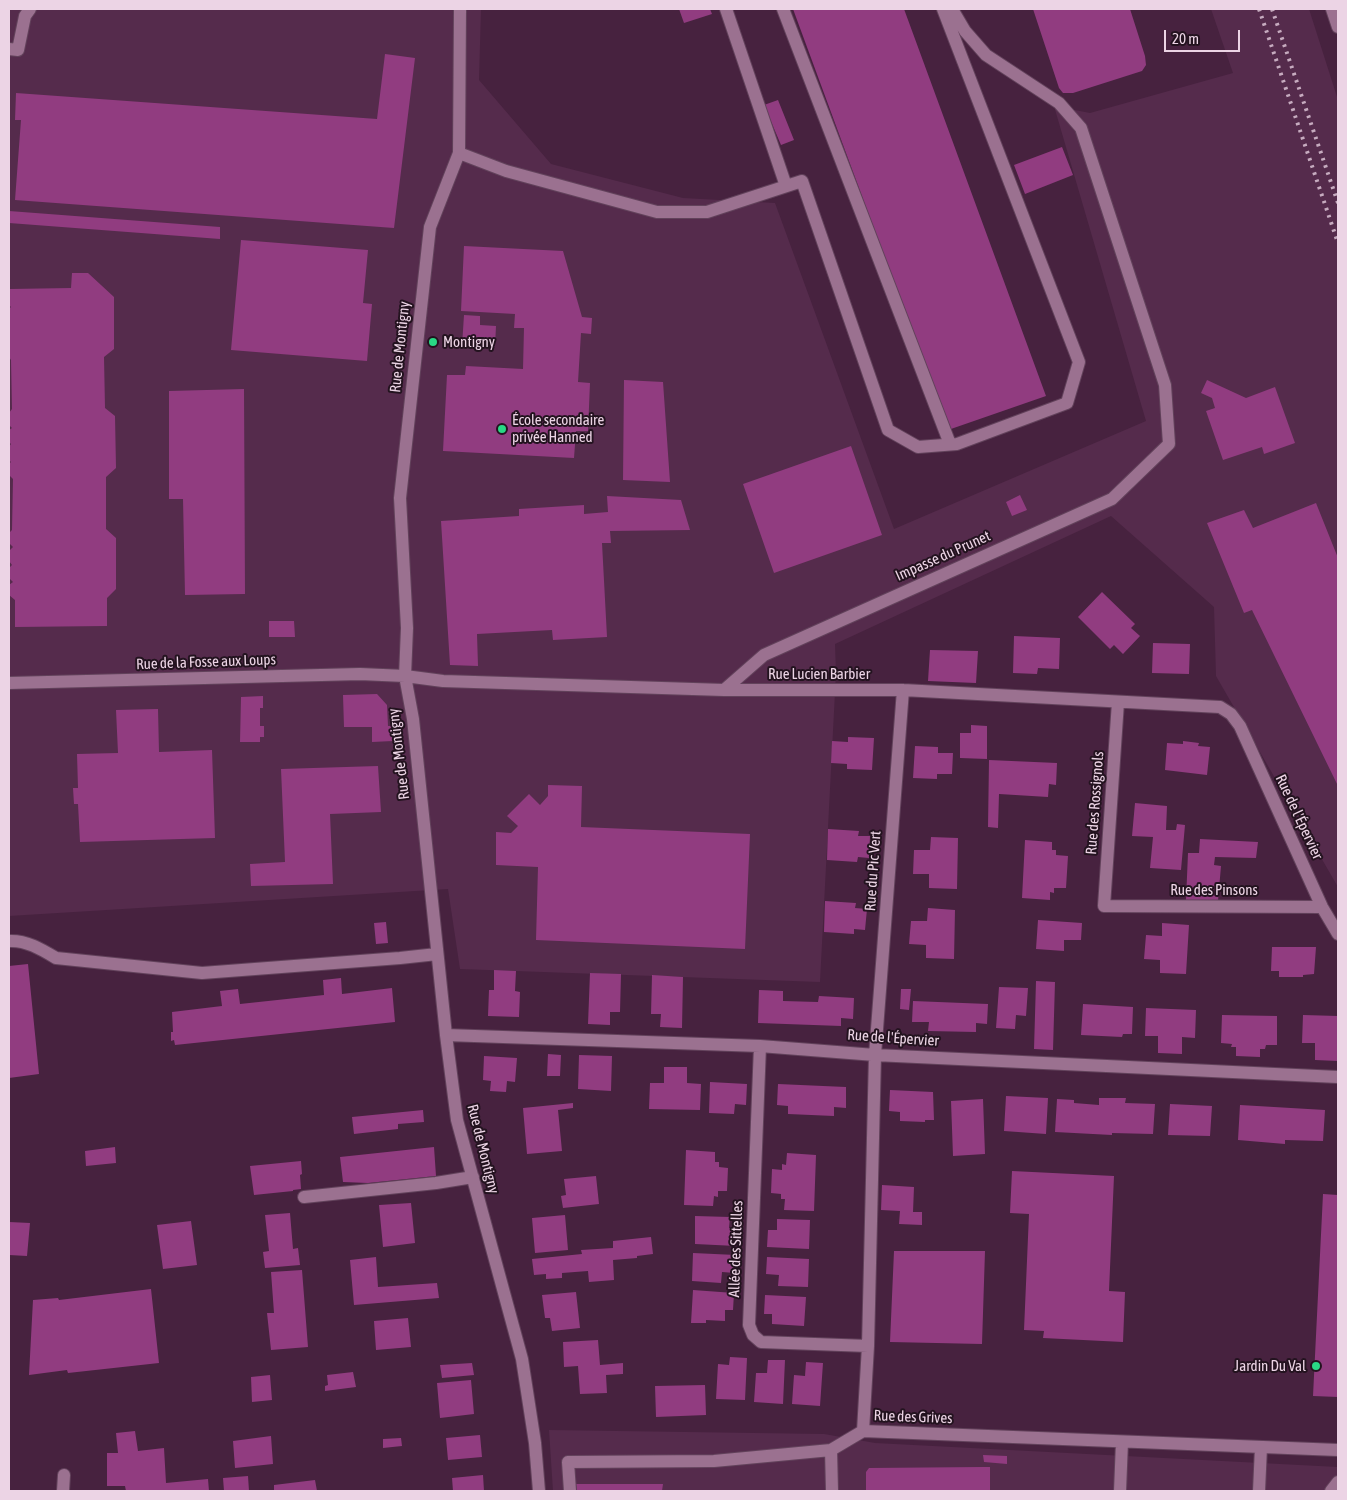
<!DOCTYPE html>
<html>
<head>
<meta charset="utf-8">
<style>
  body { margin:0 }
  #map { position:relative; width:1347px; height:1500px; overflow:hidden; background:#47223f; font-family:"Asap Condensed",sans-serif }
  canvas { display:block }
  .frame { position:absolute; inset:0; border:10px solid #ecd4e5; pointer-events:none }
  .scale { position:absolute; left:1164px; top:30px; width:76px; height:22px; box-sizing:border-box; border:2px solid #ecd4e5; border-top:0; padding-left:6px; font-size:15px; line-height:18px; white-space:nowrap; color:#ecd4e5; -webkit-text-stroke:4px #23131f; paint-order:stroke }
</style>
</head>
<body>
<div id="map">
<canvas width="1347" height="1500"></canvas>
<div class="frame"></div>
<div class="scale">20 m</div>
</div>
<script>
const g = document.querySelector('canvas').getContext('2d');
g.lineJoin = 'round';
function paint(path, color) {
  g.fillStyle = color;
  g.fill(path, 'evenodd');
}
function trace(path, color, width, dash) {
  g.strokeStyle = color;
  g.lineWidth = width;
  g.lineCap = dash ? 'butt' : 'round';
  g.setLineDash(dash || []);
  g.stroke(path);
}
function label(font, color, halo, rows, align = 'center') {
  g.font = font + ' "Asap Condensed",sans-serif';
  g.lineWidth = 4;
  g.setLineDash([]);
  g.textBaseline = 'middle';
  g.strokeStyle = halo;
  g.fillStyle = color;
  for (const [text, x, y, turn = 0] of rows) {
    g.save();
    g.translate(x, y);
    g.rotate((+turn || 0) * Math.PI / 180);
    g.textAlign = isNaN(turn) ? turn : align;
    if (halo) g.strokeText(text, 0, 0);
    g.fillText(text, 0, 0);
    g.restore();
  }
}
paint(new Path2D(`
  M 9,9 L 481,9 L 479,80 L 551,164 L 683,198 L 775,203 L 894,529 L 1146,421 L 1054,106 L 1090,113 L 1233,73 L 1211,9 L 1309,9 L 1338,100 L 1338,887 L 1216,676 L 1214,607 L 1111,516 L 835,644 L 836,673 L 820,982 L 460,969 L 448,889 L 9,916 Z
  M 549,1430 L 824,1434 L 875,1443 L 1338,1467 L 1338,1491 L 553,1491 Z`), '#552b4c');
paint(new Path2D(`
  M 679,9 L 710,9 L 712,14 L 684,23 Z
  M 793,9 L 904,9 L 1046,396 L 948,430 Z
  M 1033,9 L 1130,9 L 1145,56 L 1146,65 L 1142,71 L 1073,93 L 1063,93 L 1059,88 Z
  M 385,54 L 415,58 L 394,228 L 15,200 L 21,120 L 15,120 L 16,93 L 377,119 Z
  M 778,100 L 794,140 L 781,145 L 764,105 Z
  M 1062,147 L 1073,175 L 1025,194 L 1014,165 Z
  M 9,211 L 220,227 L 220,239 L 9,223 Z
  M 241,240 L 368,250 L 363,303 L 372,304 L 367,361 L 231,350 Z
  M 464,246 L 563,251 L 582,317 L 592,318 L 591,334 L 581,333 L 578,382 L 590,383 L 588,431 L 576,431 L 574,458 L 443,451 L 447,375 L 465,375 L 466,366 L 523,369 L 524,328 L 514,328 L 515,314 L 461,311 Z
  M 72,273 L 88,273 L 114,297 L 114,349 L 104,357 L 105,408 L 115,416 L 116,468 L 106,477 L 106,529 L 116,538 L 116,589 L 107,598 L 107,626 L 15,627 L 15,600 L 9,595 L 9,585 L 13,582 L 9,578 L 9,568 L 12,565 L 9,561 L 9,551 L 13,547 L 9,543 L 9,533 L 12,530 L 13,479 L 9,475 L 9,464 L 11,462 L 9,460 L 9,447 L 11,444 L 9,442 L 9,430 L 12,428 L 9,425 L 9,413 L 12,409 L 11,360 L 9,357 L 9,343 L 10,341 L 9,340 L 9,325 L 10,324 L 9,323 L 9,309 L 11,307 L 9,305 L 9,291 L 10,289 L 71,288 Z
  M 464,315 L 480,316 L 480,325 L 496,326 L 495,347 L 462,346 Z
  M 624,380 L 663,382 L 670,482 L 623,480 Z
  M 1207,380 L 1246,398 L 1275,387 L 1295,443 L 1264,454 L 1262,447 L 1223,460 L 1206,411 L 1215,408 L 1212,398 L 1201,393 Z
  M 244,389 L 245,594 L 185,595 L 183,499 L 169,499 L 169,391 Z
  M 851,446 L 882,535 L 774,573 L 743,484 Z
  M 1020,495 L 1027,510 L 1012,516 L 1006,502 Z
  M 607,496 L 681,500 L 690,530 L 610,531 L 611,543 L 602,543 L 607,637 L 553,640 L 552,630 L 477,634 L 478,666 L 450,665 L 441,521 L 519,516 L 519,509 L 584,505 L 584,514 L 608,512 Z
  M 1316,503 L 1338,558 L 1338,786 L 1252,610 L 1244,613 L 1207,523 L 1244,510 L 1253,528 Z
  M 1102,592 L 1135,624 L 1131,628 L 1140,636 L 1123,654 L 1114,645 L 1110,649 L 1078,617 Z
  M 269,621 L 294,621 L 295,637 L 269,637 Z
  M 1014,636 L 1060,638 L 1059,669 L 1038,668 L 1037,674 L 1013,673 Z
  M 1153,643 L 1190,644 L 1189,674 L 1152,673 Z
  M 930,650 L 978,651 L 976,683 L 928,681 Z
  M 377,694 L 387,705 L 388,726 L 392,726 L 393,741 L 372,742 L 372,727 L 344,727 L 343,695 Z
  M 263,696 L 263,708 L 260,708 L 260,726 L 264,726 L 264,737 L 260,737 L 260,742 L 240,742 L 241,697 Z
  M 158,709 L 159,752 L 212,750 L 215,838 L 80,842 L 78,804 L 74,804 L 73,788 L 78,788 L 77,754 L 118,753 L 116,710 Z
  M 971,725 L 987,726 L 987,759 L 960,758 L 960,733 L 971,733 Z
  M 848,737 L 874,738 L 872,770 L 847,769 L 847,764 L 831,763 L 832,741 L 848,742 Z
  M 1183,741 L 1199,743 L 1198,746 L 1210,747 L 1207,775 L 1165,770 L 1167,743 L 1183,744 Z
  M 915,746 L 938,747 L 938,753 L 953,753 L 952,774 L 937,774 L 937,779 L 913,778 Z
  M 989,760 L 1057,763 L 1056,785 L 1049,784 L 1048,797 L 999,794 L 998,828 L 988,827 Z
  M 378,766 L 381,812 L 330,814 L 333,884 L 251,886 L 250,864 L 285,862 L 281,769 Z
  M 548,785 L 582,786 L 581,827 L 750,834 L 745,949 L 536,940 L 538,867 L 496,865 L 496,832 L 511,833 L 518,826 L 507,816 L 529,794 L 540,805 L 548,796 Z
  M 1135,803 L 1167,806 L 1166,830 L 1176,830 L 1177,824 L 1185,825 L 1181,870 L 1150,868 L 1153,837 L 1132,836 Z
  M 828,829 L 859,831 L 858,836 L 870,836 L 869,858 L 858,857 L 857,862 L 827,860 Z
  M 931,837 L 958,838 L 957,889 L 929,888 L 929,874 L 913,874 L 914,850 L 930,850 Z
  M 1200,839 L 1258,842 L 1256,858 L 1215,857 L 1214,865 L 1221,866 L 1218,901 L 1186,900 L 1188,853 L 1199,853 Z
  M 1025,840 L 1052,842 L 1052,850 L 1056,850 L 1056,855 L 1068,856 L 1066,888 L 1054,888 L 1054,893 L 1050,892 L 1050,900 L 1022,898 Z
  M 825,901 L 856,903 L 855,908 L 867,909 L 865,930 L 854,929 L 854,934 L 824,932 Z
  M 928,908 L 955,910 L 954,959 L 926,958 L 926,945 L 909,944 L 911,921 L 927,921 Z
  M 1038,920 L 1082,923 L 1081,940 L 1064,940 L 1064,951 L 1036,949 Z
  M 386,922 L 388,943 L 376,944 L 374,923 Z
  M 1162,923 L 1189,925 L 1186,974 L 1160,973 L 1160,960 L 1144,959 L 1146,935 L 1162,936 Z
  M 1272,947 L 1316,947 L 1314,974 L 1303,975 L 1303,977 L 1279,977 L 1279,971 L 1271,971 Z
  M 28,964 L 39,1074 L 9,1078 L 9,966 Z
  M 494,970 L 516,971 L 515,991 L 520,992 L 519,1017 L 488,1016 L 489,990 L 494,990 Z
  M 590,973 L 621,974 L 620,1012 L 610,1012 L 610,1025 L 588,1024 Z
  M 652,975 L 683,977 L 682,1028 L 660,1027 L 661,1014 L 651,1014 Z
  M 341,978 L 342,994 L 392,988 L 395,1022 L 175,1045 L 174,1040 L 171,1041 L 171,1032 L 173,1032 L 172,1012 L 222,1006 L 220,991 L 238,989 L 240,1004 L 324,995 L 323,980 Z
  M 1036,981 L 1055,982 L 1053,1050 L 1034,1049 Z
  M 999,987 L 1028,988 L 1026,1016 L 1016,1015 L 1015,1029 L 996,1028 Z
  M 901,989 L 911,989 L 909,1010 L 900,1009 Z
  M 759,990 L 783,991 L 783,1001 L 818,1002 L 819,996 L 854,998 L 853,1019 L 841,1018 L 841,1026 L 758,1023 Z
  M 913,1001 L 988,1004 L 987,1024 L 976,1023 L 976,1032 L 928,1031 L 929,1022 L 912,1022 Z
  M 1083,1004 L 1133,1007 L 1132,1034 L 1123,1034 L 1122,1037 L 1081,1035 Z
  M 1146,1008 L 1196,1010 L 1195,1038 L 1182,1037 L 1182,1054 L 1158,1053 L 1158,1036 L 1145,1036 Z
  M 1222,1015 L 1277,1016 L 1277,1045 L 1266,1045 L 1265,1049 L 1260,1049 L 1260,1057 L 1236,1056 L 1236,1047 L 1231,1047 L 1232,1044 L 1221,1043 Z
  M 1303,1015 L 1338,1016 L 1338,1061 L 1315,1060 L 1315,1043 L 1302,1043 Z
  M 548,1054 L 561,1055 L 560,1076 L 547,1076 Z
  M 579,1055 L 612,1056 L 611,1091 L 578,1089 Z
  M 484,1056 L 517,1058 L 515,1082 L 507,1081 L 506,1092 L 490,1091 L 491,1081 L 483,1080 Z
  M 664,1067 L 687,1067 L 687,1083 L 701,1084 L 700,1110 L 649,1109 L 650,1083 L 664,1083 Z
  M 710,1082 L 747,1084 L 746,1105 L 735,1104 L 734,1114 L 709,1113 Z
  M 778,1084 L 846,1087 L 846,1108 L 834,1107 L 834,1116 L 788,1114 L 788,1106 L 777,1105 Z
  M 890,1090 L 933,1092 L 934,1120 L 925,1120 L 925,1122 L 900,1121 L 900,1112 L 889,1111 Z
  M 1006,1096 L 1048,1098 L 1046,1134 L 1004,1131 Z
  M 1099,1098 L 1126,1098 L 1125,1103 L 1155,1104 L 1153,1134 L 1112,1133 L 1112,1135 L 1055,1132 L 1057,1099 L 1074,1100 L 1074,1103 L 1099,1105 Z
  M 983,1099 L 985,1154 L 953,1156 L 951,1101 Z
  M 573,1103 L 573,1108 L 558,1110 L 562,1151 L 527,1154 L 523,1108 Z
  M 1170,1104 L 1212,1106 L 1210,1136 L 1168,1135 Z
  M 1240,1105 L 1325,1110 L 1323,1141 L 1285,1140 L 1285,1144 L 1238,1140 Z
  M 423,1110 L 424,1122 L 398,1124 L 398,1129 L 354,1134 L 352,1117 Z
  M 115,1147 L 116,1163 L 86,1166 L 85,1151 Z
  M 434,1147 L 436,1176 L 368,1183 L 343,1182 L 340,1157 Z
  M 686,1150 L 715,1152 L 715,1162 L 719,1162 L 719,1167 L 728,1168 L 727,1191 L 718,1191 L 718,1197 L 714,1196 L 713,1206 L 684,1205 Z
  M 787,1153 L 816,1155 L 814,1211 L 784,1210 L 785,1199 L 781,1199 L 781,1194 L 771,1193 L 772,1169 L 782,1170 L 782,1164 L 786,1165 Z
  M 301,1161 L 302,1174 L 300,1175 L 301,1189 L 293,1190 L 293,1191 L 254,1195 L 250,1166 Z
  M 1012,1171 L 1114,1176 L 1109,1291 L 1125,1292 L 1123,1342 L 1043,1338 L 1044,1331 L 1024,1330 L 1029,1214 L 1010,1213 Z
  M 596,1176 L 599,1204 L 563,1208 L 561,1196 L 566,1195 L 564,1179 Z
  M 882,1185 L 914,1187 L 913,1212 L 922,1212 L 922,1225 L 899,1224 L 900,1211 L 881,1210 Z
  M 1323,1194 L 1338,1195 L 1338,1397 L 1313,1396 Z
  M 411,1203 L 415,1243 L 383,1247 L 379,1205 Z
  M 290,1213 L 293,1249 L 298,1248 L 300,1265 L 265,1268 L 263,1252 L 269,1251 L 265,1215 Z
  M 565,1215 L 568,1250 L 535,1253 L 532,1218 Z
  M 695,1216 L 730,1217 L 729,1228 L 737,1228 L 736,1246 L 695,1244 Z
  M 777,1219 L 810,1220 L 809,1249 L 767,1247 L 768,1230 L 777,1230 Z
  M 191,1221 L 197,1265 L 163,1269 L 157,1225 Z
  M 9,1222 L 30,1223 L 27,1256 L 9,1255 Z
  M 651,1237 L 653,1254 L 637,1256 L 637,1258 L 613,1260 L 614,1280 L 589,1282 L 588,1271 L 562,1273 L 562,1278 L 546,1279 L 546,1274 L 534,1275 L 532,1259 L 582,1254 L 581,1250 L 613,1248 L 613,1241 Z
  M 894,1251 L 985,1251 L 982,1344 L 890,1342 Z
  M 693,1253 L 736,1255 L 735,1273 L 722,1272 L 721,1283 L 692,1281 Z
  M 376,1257 L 378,1287 L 437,1283 L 439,1298 L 354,1305 L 350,1260 Z
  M 767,1257 L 809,1259 L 808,1287 L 778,1286 L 779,1275 L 766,1274 Z
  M 302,1270 L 308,1347 L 271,1350 L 267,1313 L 274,1313 L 271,1272 Z
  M 151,1289 L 159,1363 L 68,1373 L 67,1370 L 29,1375 L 33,1300 L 58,1298 L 59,1300 Z
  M 693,1290 L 734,1293 L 733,1310 L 725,1310 L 725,1321 L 706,1320 L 706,1323 L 691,1323 Z
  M 576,1292 L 580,1328 L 552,1331 L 550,1318 L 545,1318 L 542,1295 Z
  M 765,1295 L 806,1297 L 804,1326 L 772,1324 L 772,1314 L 764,1314 Z
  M 408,1318 L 411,1347 L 376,1350 L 374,1321 Z
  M 598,1340 L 600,1365 L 623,1363 L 623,1374 L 606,1375 L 607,1393 L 580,1394 L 578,1366 L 564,1367 L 563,1342 Z
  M 730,1357 L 747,1358 L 745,1400 L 716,1399 L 718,1364 L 729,1365 Z
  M 768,1360 L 785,1360 L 783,1404 L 754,1402 L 756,1373 L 767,1373 Z
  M 806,1362 L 823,1363 L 820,1406 L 792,1404 L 794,1375 L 805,1376 Z
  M 472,1363 L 474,1375 L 442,1378 L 440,1365 Z
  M 353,1372 L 356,1387 L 325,1391 L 325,1386 L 328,1385 L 327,1375 Z
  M 270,1375 L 272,1400 L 252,1402 L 251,1377 Z
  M 471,1380 L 474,1414 L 440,1418 L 437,1383 Z
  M 705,1385 L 706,1415 L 656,1417 L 655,1386 Z
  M 135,1431 L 138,1451 L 164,1448 L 166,1483 L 208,1479 L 209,1491 L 126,1491 L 125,1486 L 107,1486 L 107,1453 L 118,1453 L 116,1433 Z
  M 480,1435 L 482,1457 L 448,1460 L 446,1438 Z
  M 271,1436 L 273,1464 L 235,1468 L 233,1441 Z
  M 401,1438 L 402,1446 L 383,1448 L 383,1439 Z
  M 983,1455 L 1007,1456 L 1007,1464 L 984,1462 Z
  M 982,1467 L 990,1467 L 990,1491 L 866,1491 L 866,1472 L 869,1468 Z
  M 483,1475 L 484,1491 L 453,1491 L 452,1478 Z
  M 248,1476 L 249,1491 L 224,1491 L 223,1478 Z
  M 315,1480 L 317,1491 L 274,1491 L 274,1485 Z
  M 576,1484 L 663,1484 L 662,1491 L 577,1491 Z`), '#913c80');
const minor = new Path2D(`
  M 460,9 L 459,153 L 430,227 L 400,498 L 407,628 L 405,676 L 413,719 L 446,1035 L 457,1120 L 522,1359 L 535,1443 L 539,1491
  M 726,9 L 786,186
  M 783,9 L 950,444
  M 1332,9 L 1338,27
  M 9,49 L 18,50 L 25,16 L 30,9
  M 459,153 L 506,171 L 657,212 L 707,212 L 802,181 L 888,430 L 918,447 L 957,444 L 1067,403 L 1079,362 L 943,9
  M 9,683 L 360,674 L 405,676 L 443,681 L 724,690 L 903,690 L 1220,707 L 1231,714 L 1240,726 L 1322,907 L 1338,934
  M 724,690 L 764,655 L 1112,499 L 1169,444 L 1165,385 L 1081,128 L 1059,103 L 986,55 L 965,31 L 952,9
  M 1118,702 L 1104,906 L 1322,907
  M 9,941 C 26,940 41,949 56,958 L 202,973 L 400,958 L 437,954
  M 446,1035 L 760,1046 L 875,1055 L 1338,1077
  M 760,1046 L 749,1325 L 753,1335 L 761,1342 L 868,1346
  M 304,1197 L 436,1183 L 473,1177
  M 863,1431 L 868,1346 L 875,1055 L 903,690
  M 863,1431 L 1338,1450
  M 831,1450 L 832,1491
  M 63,1491 L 64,1475
  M 570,1491 L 568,1462 L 714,1461 L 831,1450 L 863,1431
  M 1120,1491 L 1122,1442
  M 1259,1491 L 1261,1447
  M 1331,1491 L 1338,1482`);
trace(minor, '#62425b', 14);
trace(minor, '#9b7190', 12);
trace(new Path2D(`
  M 1259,9 L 1338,243
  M 1272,9 L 1338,203`), '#c6abbf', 4, [2.5, 5]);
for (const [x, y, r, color] of [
  [433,342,5,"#29d885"],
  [502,429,5,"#29d885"],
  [1316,1366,5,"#29d885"]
]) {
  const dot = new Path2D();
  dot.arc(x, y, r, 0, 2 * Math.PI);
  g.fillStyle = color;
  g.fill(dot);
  trace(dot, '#23131f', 2);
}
label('15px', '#ecd4e5', '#23131f', [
  ["Montigny",443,342],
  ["École secondaire",512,420],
  ["privée Hanned",512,437],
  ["Jardin Du Val",1306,1366,"right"]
], 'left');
label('15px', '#ecd4e5', '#23131f', [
  ["Rue de Montigny",400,347,-84],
  ["Impasse du Prunet",943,556,-24],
  ["Rue de la Fosse aux Loups",206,662,-2],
  ["Rue Lucien Barbier",819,674],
  ["Rue de Montigny",399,754,-97],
  ["Rue des Rossignols",1095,803,-86],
  ["Rue de l'Épervier",1299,817,65],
  ["Rue du Pic Vert",873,871,-86],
  ["Rue des Pinsons",1214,890],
  ["Rue de l'Épervier",893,1038,4],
  ["Rue de Montigny",483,1149,76],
  ["Allée des Sittelles",736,1249,-88],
  ["Rue des Grives",913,1417,2]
]);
</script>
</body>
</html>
